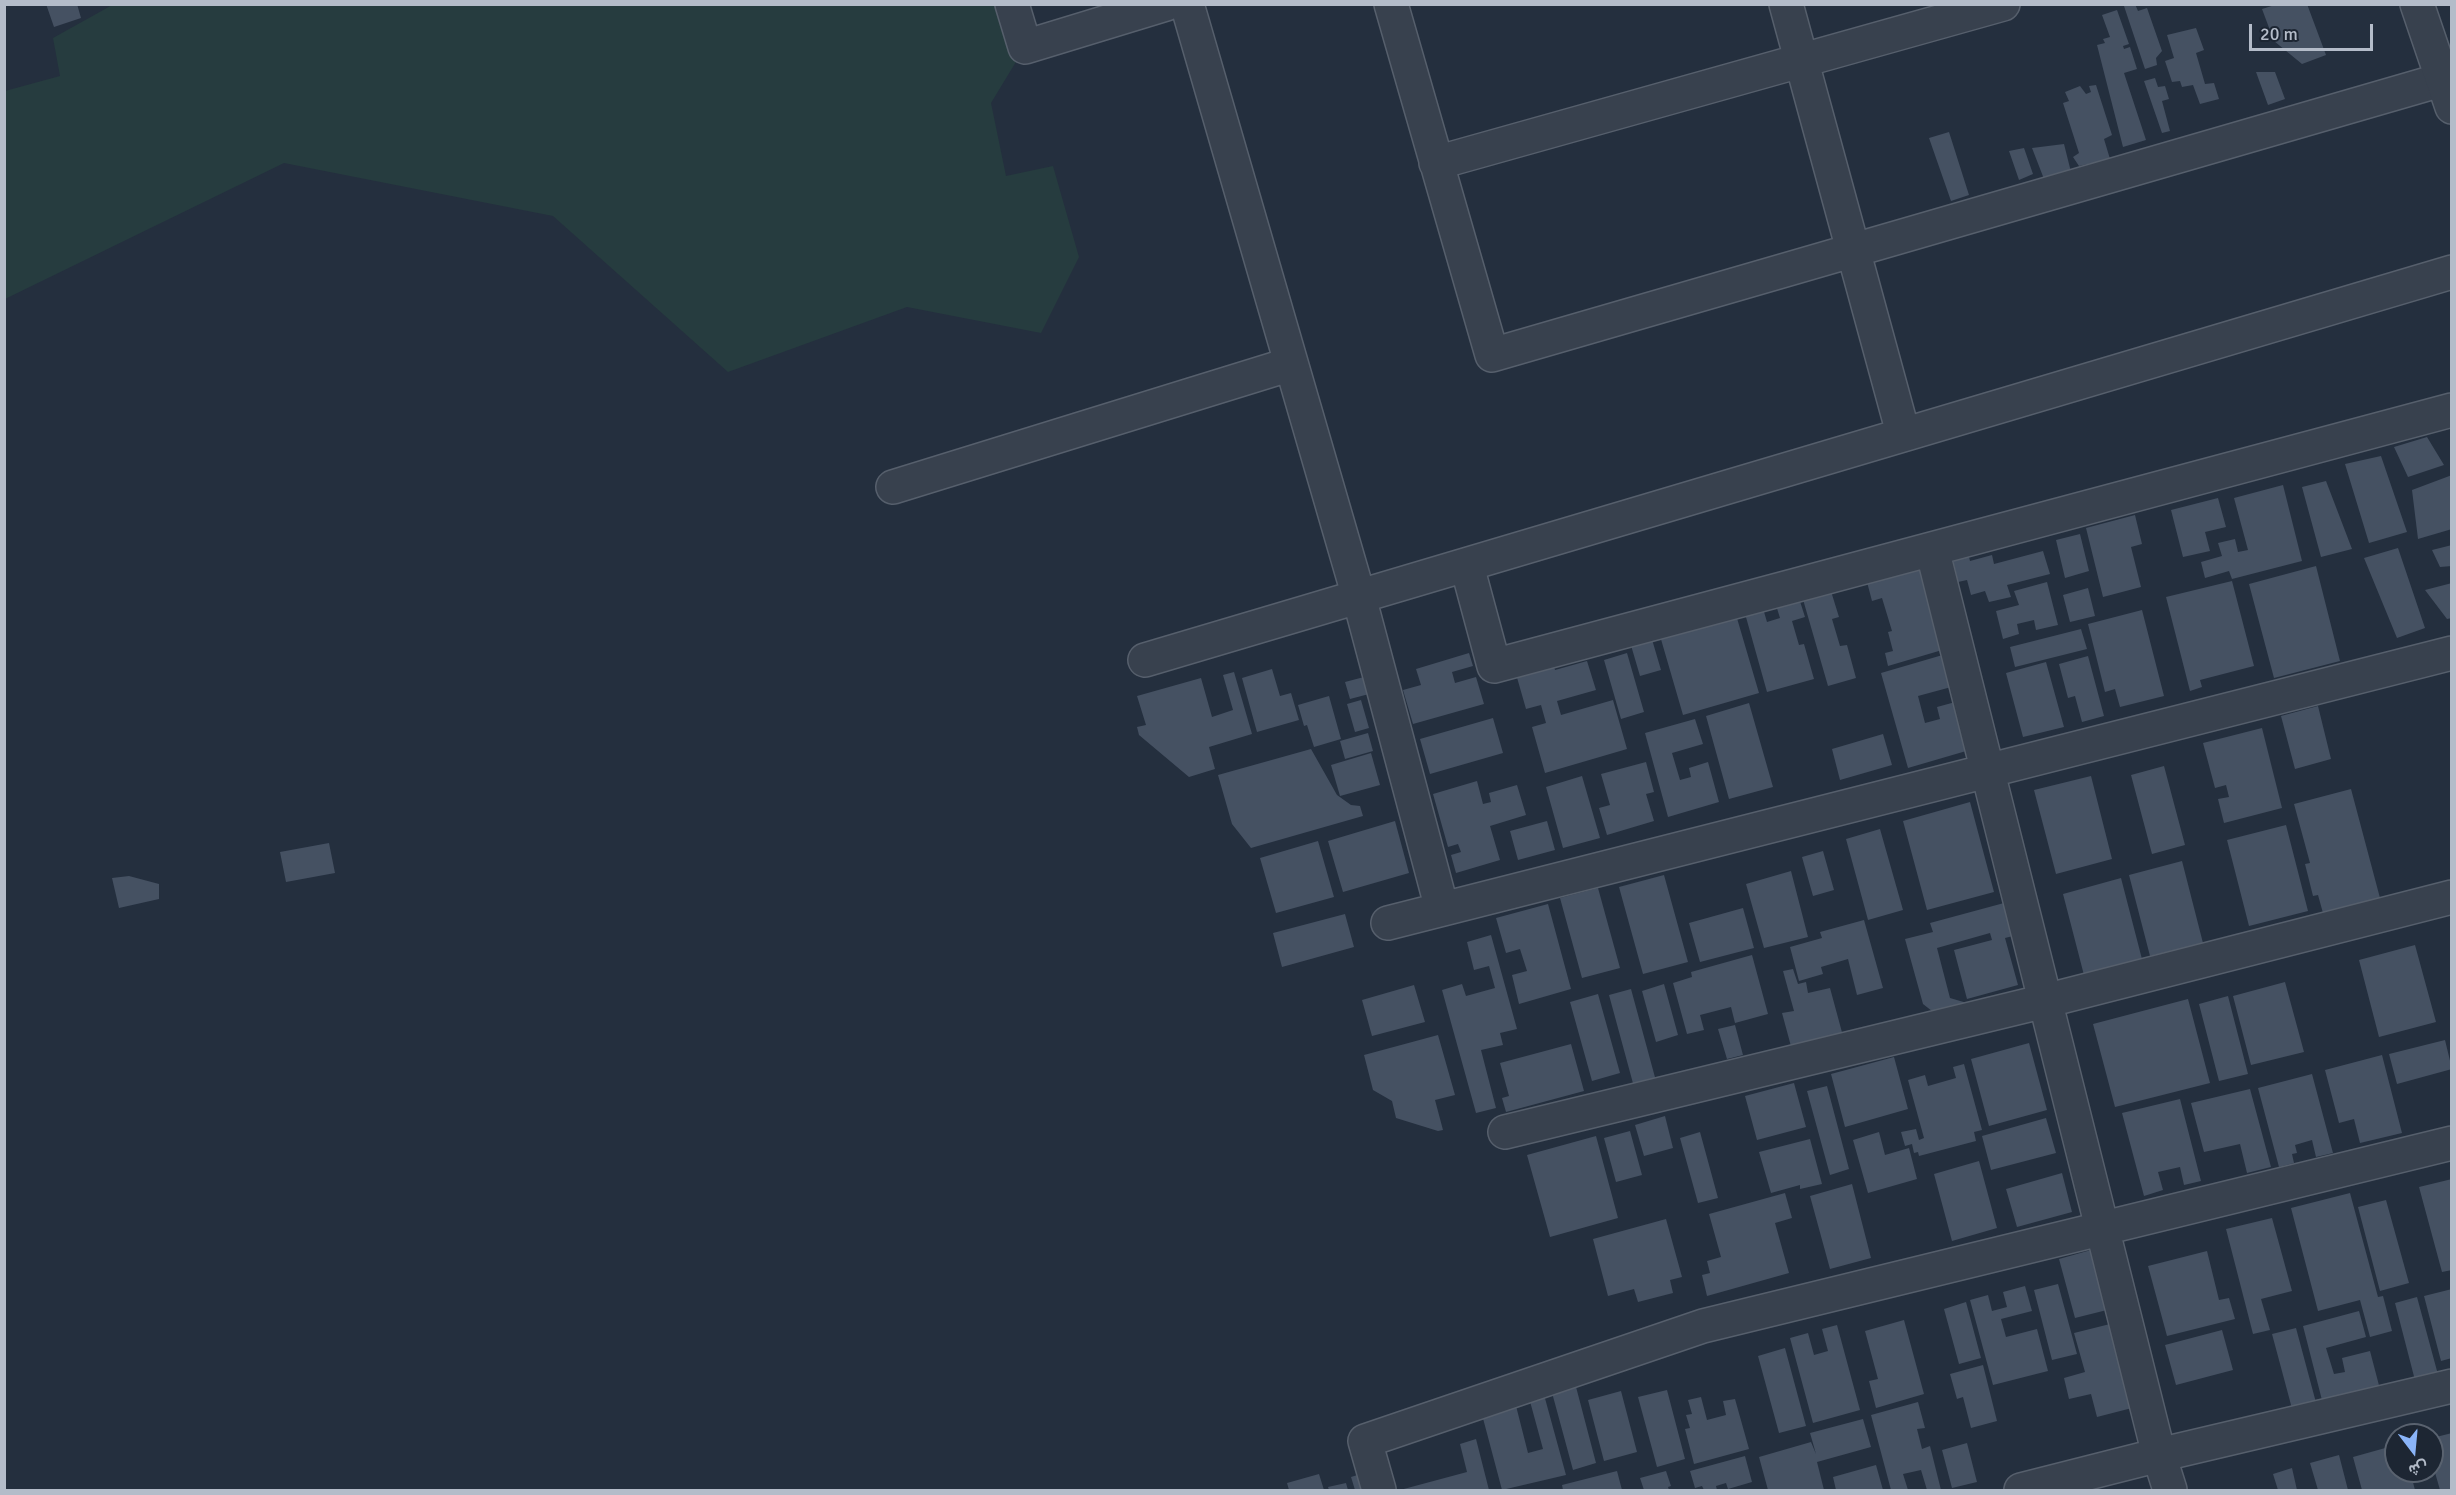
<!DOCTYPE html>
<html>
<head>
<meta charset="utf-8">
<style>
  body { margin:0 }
  #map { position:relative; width:2456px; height:1495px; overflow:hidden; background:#242f3e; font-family:Signika,Vazirmatn,sans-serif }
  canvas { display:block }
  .frame { position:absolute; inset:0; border:6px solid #b4bcc9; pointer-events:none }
  .north { position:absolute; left:2384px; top:1423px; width:60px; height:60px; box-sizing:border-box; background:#1d2633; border:2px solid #59626f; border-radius:50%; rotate:164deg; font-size:16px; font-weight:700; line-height:24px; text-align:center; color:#b4bcc9 }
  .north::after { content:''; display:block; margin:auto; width:21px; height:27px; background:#8ab4f8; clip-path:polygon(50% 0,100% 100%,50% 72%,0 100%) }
  .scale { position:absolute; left:2249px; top:24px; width:124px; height:27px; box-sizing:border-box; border:3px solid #b4bcc9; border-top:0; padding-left:8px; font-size:18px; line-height:21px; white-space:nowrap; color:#b4bcc9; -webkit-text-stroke:4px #1d2633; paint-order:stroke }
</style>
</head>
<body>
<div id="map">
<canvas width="2456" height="1495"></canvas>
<div class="frame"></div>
<div class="north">ش</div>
<div class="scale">20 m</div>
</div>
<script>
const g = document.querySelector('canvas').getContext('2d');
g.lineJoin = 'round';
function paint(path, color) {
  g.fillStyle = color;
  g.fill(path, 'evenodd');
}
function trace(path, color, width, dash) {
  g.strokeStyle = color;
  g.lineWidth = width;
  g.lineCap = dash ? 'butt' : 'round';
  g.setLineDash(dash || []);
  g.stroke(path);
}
paint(new Path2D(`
  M 114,4 L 1012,5 L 1025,47 L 991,103 L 1006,176 L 1053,166 L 1079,257 L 1041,333 L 907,307 L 728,372 L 553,216 L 284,163 L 5,299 L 5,91 L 60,76 L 53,38 Z`), '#263c3f');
paint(new Path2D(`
  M 46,4 L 77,4 L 81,18 L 54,27 Z
  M 2128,4 L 2135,4 L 2138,11 L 2147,8 L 2162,51 L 2156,58 L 2157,65 L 2145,69 L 2124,6 Z
  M 2278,4 L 2307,4 L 2326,55 L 2302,64 L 2274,41 L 2262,9 Z
  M 2117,10 L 2129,44 L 2123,46 L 2124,49 L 2130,47 L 2137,69 L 2124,73 L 2146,140 L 2123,147 L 2097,45 L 2105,43 L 2103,39 L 2110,37 L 2102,15 Z
  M 2196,28 L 2204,50 L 2196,53 L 2205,84 L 2214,83 L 2219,99 L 2200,104 L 2193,85 L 2182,87 L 2180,81 L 2172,82 L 2165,61 L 2174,58 L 2167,35 Z
  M 2256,72 L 2275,72 L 2285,99 L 2268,105 Z
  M 2155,78 L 2158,87 L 2165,86 L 2169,99 L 2162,101 L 2170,131 L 2162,133 L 2144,81 Z
  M 2096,85 L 2112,135 L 2104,139 L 2110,159 L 2079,166 L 2073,157 L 2079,153 L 2063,103 L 2069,101 L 2065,92 L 2080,86 L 2086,94 L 2091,92 L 2089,86 Z
  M 1949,132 L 1969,195 L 1951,201 L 1929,138 Z
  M 2064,144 L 2071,172 L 2044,179 L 2032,148 Z
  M 2024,148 L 2033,174 L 2019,180 L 2009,151 Z
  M 2427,437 L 2444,465 L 2408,477 L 2394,447 Z
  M 2381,456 L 2407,532 L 2369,543 L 2345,464 Z
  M 2452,475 L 2452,529 L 2418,539 L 2412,490 Z
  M 2326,481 L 2352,549 L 2321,557 L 2302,487 Z
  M 2283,485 L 2302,561 L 2232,579 L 2229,571 L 2205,578 L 2201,562 L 2222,556 L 2218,543 L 2235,539 L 2238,552 L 2248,550 L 2234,498 Z
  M 2218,498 L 2226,527 L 2205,532 L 2210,551 L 2183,557 L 2171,510 Z
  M 2135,515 L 2142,544 L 2131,547 L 2141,587 L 2103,597 L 2086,528 Z
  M 2080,534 L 2089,571 L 2065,578 L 2056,540 Z
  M 2452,545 L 2452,566 L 2440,567 L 2432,550 Z
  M 2398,548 L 2425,628 L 2397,638 L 2364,558 Z
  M 2043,551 L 2050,574 L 2007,585 L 2011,597 L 1989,602 L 1985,591 L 1971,595 L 1967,580 L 1958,582 L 1953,561 L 1969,557 L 1970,561 L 1992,555 L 1994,564 Z
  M 2316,566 L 2340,661 L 2274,678 L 2249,584 Z
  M 1920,567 L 1949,648 L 1888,666 L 1885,653 L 1893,651 L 1888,632 L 1892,631 L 1882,598 L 1872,601 L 1867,582 Z
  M 2232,581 L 2254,666 L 2200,680 L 2202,687 L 2190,691 L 2166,597 Z
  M 2047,582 L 2058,625 L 2036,630 L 2034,620 L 2017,624 L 2019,634 L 2003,639 L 1996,611 L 2019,605 L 2014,591 Z
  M 2452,583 L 2452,618 L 2447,619 L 2425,590 Z
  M 1830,588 L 1839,617 L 1832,619 L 1840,646 L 1847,645 L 1856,678 L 1828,686 L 1802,596 Z
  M 2088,588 L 2095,616 L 2070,622 L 2063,595 Z
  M 1798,595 L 1805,617 L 1792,621 L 1799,645 L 1804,644 L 1814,679 L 1767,692 L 1744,610 L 1762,605 L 1767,622 L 1780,618 L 1775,602 Z
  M 1734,608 L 1759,693 L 1683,715 L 1658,629 Z
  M 2142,610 L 2164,696 L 2120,707 L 2115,689 L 2105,692 L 2088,624 Z
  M 2081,629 L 2087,649 L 2015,667 L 2010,647 Z
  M 1651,636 L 1661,670 L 1640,676 L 1630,642 Z
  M 1469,653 L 1473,666 L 1452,672 L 1455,683 L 1476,677 L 1484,704 L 1413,724 L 1403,690 L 1421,685 L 1416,669 Z
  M 1627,653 L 1644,712 L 1621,719 L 1604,660 Z
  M 1946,654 L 1955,686 L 1918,696 L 1925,723 L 1940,719 L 1937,707 L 1959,701 L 1973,749 L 1908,768 L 1881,673 Z
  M 1551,656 L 1555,670 L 1587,661 L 1596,690 L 1557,701 L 1561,715 L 1613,700 L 1627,749 L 1545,773 L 1532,727 L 1546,723 L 1541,705 L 1526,709 L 1514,667 Z
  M 2088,656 L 2104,716 L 2082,722 L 2075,696 L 2068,698 L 2059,664 Z
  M 2046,662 L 2064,727 L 2023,737 L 2006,673 Z
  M 1272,669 L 1280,696 L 1291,693 L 1299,720 L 1257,732 L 1242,678 Z
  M 1234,672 L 1252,734 L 1209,747 L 1215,769 L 1189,777 L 1139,735 L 1137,727 L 1146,725 L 1137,696 L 1201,678 L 1212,717 L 1233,710 L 1223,675 Z
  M 1364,677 L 1369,694 L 1350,699 L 1345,682 Z
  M 1329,696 L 1341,739 L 1314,747 L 1307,725 L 1304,726 L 1298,705 Z
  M 1361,700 L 1369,728 L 1355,732 L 1347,704 Z
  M 1749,703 L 1773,787 L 1729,799 L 1706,716 Z
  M 2318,706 L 2331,759 L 2295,769 L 2281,716 Z
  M 1493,718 L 1503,753 L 1430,774 L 1420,739 Z
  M 1695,719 L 1703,744 L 1672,753 L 1680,780 L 1691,777 L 1689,768 L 1708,762 L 1719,802 L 1668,817 L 1645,733 Z
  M 2262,728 L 2282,808 L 2224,823 L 2218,799 L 2229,797 L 2226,785 L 2215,788 L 2203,743 Z
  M 1368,733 L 1373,751 L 1345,759 L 1340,741 Z
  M 1883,734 L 1892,765 L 1840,780 L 1832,749 Z
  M 1311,749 L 1337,795 L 1351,805 L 1360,806 L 1363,816 L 1251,848 L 1232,824 L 1218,775 Z
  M 1371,753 L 1380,785 L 1340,796 L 1331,765 Z
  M 1646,762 L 1654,792 L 1646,794 L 1654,821 L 1607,835 L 1599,808 L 1610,805 L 1601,774 Z
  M 2164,766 L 2185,845 L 2152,854 L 2131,775 Z
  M 1582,776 L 1600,838 L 1563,848 L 1546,787 Z
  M 2091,776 L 2112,859 L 2056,874 L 2034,790 Z
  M 1477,781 L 1483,804 L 1491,802 L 1489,793 L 1517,785 L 1526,815 L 1490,826 L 1500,860 L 1456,873 L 1451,855 L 1461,852 L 1458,844 L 1448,847 L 1433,794 Z
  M 2351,789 L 2380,898 L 2323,913 L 2318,895 L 2313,896 L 2305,864 L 2310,863 L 2294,804 Z
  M 1970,802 L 1994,892 L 1927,910 L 1903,821 Z
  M 1395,821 L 1409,873 L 1343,892 L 1328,841 Z
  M 1547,821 L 1555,850 L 1518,860 L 1510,831 Z
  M 2286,825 L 2308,911 L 2249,926 L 2227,840 Z
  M 1880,829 L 1903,910 L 1868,920 L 1846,839 Z
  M 1318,841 L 1334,897 L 1276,913 L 1260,858 Z
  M 329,843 L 335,873 L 286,882 L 280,852 Z
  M 1823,851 L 1834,890 L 1813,896 L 1802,857 Z
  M 2182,861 L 2203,943 L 2150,956 L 2129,875 Z
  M 1791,871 L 1808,937 L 1764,948 L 1746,884 Z
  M 1664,875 L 1688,962 L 1643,974 L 1619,887 Z
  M 129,876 L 159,884 L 159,899 L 119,908 L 112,878 Z
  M 2121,878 L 2143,963 L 2085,979 L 2063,894 Z
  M 1598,888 L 1620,968 L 1582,978 L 1560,898 Z
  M 2004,903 L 2013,936 L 2005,938 L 2018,985 L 1967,999 L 1954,950 L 1992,940 L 1990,933 L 1937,948 L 1950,998 L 1967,1003 L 1971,1016 L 1946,1022 L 1923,1004 L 1905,939 L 1933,932 L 1930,923 Z
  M 1548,904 L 1571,989 L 1519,1004 L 1512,975 L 1527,971 L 1520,949 L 1506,953 L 1496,918 Z
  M 1743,908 L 1754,948 L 1700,962 L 1689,923 Z
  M 1345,914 L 1354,947 L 1282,967 L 1273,933 Z
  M 1864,920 L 1883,988 L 1857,995 L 1848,959 L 1821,967 L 1823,974 L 1799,981 L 1790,947 L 1822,938 L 1820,932 Z
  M 1491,935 L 1517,1029 L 1500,1033 L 1503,1045 L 1481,1050 L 1496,1108 L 1476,1113 L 1442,990 L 1462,984 L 1466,996 L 1495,988 L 1489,966 L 1474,970 L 1467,942 Z
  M 2415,945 L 2436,1022 L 2379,1037 L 2359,960 Z
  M 1752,955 L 1768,1014 L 1735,1023 L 1731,1007 L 1700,1015 L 1704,1030 L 1687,1034 L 1673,983 L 1692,977 L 1691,972 Z
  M 1793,969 L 1798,984 L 1806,982 L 1808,993 L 1830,988 L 1843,1036 L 1792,1050 L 1782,1013 L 1794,1011 L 1783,971 Z
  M 2285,982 L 2304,1052 L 2251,1065 L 2233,996 Z
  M 1664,984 L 1678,1035 L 1656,1042 L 1642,991 Z
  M 1414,985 L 1425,1022 L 1372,1036 L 1362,1000 Z
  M 1631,989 L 1656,1081 L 1634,1087 L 1609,995 Z
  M 1598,994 L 1620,1073 L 1592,1081 L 1570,1002 Z
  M 2228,996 L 2248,1074 L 2219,1081 L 2199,1004 Z
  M 2188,999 L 2210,1083 L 2115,1107 L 2093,1024 Z
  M 1735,1025 L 1743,1055 L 1727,1059 L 1718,1029 Z
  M 1438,1035 L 1455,1095 L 1435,1100 L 1443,1130 L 1438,1131 L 1396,1118 L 1392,1101 L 1373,1090 L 1364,1055 Z
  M 2445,1040 L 2452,1069 L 2397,1084 L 2389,1054 Z
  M 2029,1043 L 2047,1110 L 1989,1126 L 1971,1059 Z
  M 1571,1044 L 1584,1091 L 1506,1112 L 1502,1098 L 1509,1096 L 1500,1063 Z
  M 2382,1055 L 2402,1133 L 2360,1143 L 2354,1119 L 2339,1123 L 2325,1070 Z
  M 1894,1057 L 1908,1109 L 1845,1127 L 1831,1074 Z
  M 1964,1064 L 1982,1130 L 1974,1132 L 1976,1141 L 1919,1156 L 1918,1152 L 1914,1153 L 1912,1144 L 1905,1146 L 1901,1132 L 1916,1129 L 1919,1140 L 1924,1138 L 1908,1080 L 1925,1075 L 1928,1086 L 1956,1078 L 1953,1067 Z
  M 2312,1074 L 2333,1153 L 2316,1157 L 2312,1140 L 2295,1145 L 2297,1153 L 2292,1154 L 2294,1163 L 2279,1167 L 2258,1088 Z
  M 1794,1083 L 1806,1127 L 1757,1140 L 1745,1096 Z
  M 1827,1086 L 1849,1169 L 1830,1175 L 1807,1091 Z
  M 2250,1089 L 2271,1167 L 2247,1173 L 2240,1144 L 2204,1152 L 2191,1103 Z
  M 2180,1099 L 2201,1181 L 2184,1185 L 2180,1167 L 2158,1172 L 2163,1190 L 2144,1196 L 2122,1113 Z
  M 1665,1116 L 1673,1148 L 1644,1156 L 1635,1125 Z
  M 2046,1118 L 2056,1153 L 1991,1170 L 1982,1136 Z
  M 1630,1131 L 1642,1175 L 1616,1182 L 1604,1138 Z
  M 1700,1132 L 1718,1198 L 1698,1203 L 1680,1138 Z
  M 1879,1132 L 1885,1155 L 1909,1148 L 1917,1179 L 1868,1193 L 1853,1140 Z
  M 1596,1136 L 1618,1218 L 1550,1237 L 1527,1155 Z
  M 1810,1139 L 1822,1184 L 1800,1189 L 1800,1185 L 1771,1193 L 1759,1152 Z
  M 1979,1161 L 1997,1228 L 1952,1241 L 1934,1174 Z
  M 2062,1173 L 2072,1212 L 2017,1227 L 2006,1189 Z
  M 2452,1179 L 2452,1270 L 2442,1272 L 2419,1187 Z
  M 1852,1184 L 1871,1258 L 1830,1269 L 1810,1196 Z
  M 1785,1193 L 1792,1218 L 1775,1223 L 1789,1273 L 1707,1296 L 1702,1275 L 1710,1273 L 1707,1261 L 1721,1257 L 1709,1214 Z
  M 2350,1193 L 2378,1297 L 2383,1296 L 2392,1331 L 2370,1337 L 2360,1300 L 2318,1311 L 2291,1208 Z
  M 2386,1200 L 2409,1283 L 2380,1291 L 2358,1207 Z
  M 2272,1218 L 2292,1291 L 2261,1299 L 2270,1330 L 2253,1334 L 2226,1229 Z
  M 1666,1219 L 1682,1277 L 1670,1280 L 1673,1293 L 1638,1302 L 1634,1289 L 1608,1296 L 1593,1239 Z
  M 2091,1250 L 2107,1310 L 2075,1318 L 2059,1259 Z
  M 2207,1251 L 2219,1300 L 2229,1298 L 2235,1319 L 2167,1336 L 2148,1266 Z
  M 2058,1284 L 2077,1354 L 2052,1360 L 2034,1290 Z
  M 2025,1286 L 2032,1311 L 2001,1319 L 2006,1337 L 2037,1329 L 2048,1371 L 1993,1385 L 1970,1300 L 1988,1295 L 1992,1311 L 2007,1307 L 2003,1292 Z
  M 2452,1289 L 2452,1358 L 2441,1361 L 2424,1296 Z
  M 2417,1297 L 2440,1382 L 2417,1388 L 2395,1303 Z
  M 1966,1302 L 1981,1358 L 1959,1364 L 1944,1309 Z
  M 2359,1311 L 2366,1337 L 2326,1348 L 2334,1374 L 2345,1372 L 2342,1358 L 2370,1351 L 2381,1393 L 2324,1408 L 2303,1326 Z
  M 1904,1320 L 1924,1394 L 1876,1408 L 1869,1381 L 1878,1379 L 1865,1331 Z
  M 2110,1324 L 2132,1408 L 2097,1417 L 2091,1394 L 2069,1399 L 2064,1378 L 2085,1372 L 2074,1333 Z
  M 1837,1325 L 1860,1410 L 1813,1423 L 1790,1338 L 1808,1333 L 1814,1355 L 1828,1351 L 1822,1329 Z
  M 2296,1328 L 2318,1410 L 2294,1416 L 2272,1334 Z
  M 2222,1330 L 2233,1370 L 2176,1385 L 2165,1345 Z
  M 1785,1348 L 1806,1426 L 1779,1433 L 1758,1356 Z
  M 1983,1365 L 1997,1421 L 1971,1428 L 1963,1397 L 1957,1399 L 1950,1374 Z
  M 1575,1383 L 1596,1463 L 1573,1470 L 1551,1389 Z
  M 1667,1390 L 1685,1459 L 1657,1467 L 1638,1397 Z
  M 1543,1391 L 1566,1475 L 1502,1490 L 1480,1407 L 1514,1398 L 1528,1453 L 1543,1449 L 1528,1394 Z
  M 1621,1391 L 1637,1452 L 1604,1461 L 1588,1400 Z
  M 1701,1397 L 1707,1420 L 1726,1415 L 1723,1401 L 1735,1399 L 1749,1449 L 1694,1464 L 1685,1429 L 1690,1428 L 1686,1415 L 1692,1414 L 1688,1400 Z
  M 1918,1402 L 1925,1428 L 1917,1429 L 1922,1449 L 1930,1446 L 1941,1490 L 1927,1490 L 1921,1470 L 1903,1474 L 1908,1490 L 1891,1490 L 1871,1415 Z
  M 1863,1419 L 1871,1447 L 1817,1462 L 1824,1490 L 1768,1490 L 1759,1457 L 1811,1442 L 1816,1454 L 1810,1433 Z
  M 2452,1433 L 2452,1490 L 2440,1490 L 2432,1462 L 2432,1438 Z
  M 1476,1439 L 1489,1490 L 1400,1490 L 1467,1472 L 1460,1444 Z
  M 1967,1443 L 1977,1482 L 1952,1488 L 1942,1450 Z
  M 2396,1445 L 2396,1471 L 2410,1471 L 2415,1490 L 2362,1490 L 2353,1457 Z
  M 2339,1455 L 2348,1490 L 2318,1490 L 2310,1463 Z
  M 1745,1456 L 1752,1482 L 1728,1489 L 1726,1483 L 1716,1486 L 1717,1490 L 1704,1490 L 1702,1486 L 1695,1488 L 1690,1471 Z
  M 1876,1465 L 1883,1490 L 1836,1490 L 1833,1477 Z
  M 2292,1468 L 2297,1490 L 2278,1490 L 2273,1474 Z
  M 1617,1471 L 1622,1490 L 1563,1490 L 1562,1485 Z
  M 1666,1471 L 1671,1486 L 1668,1487 L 1669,1490 L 1644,1490 L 1640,1478 Z
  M 1367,1472 L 1372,1490 L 1355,1490 L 1351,1477 Z
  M 1319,1474 L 1324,1490 L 1289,1490 L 1287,1483 Z
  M 1346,1483 L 1348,1490 L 1329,1490 L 1328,1487 Z`), '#455162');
const minor = new Path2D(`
  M 1012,4 L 1025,47 L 1166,4
  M 1187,4 L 1359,597 L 1442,909
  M 1391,4 L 1492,355 L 2441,80
  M 1786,4 L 1903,433
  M 1436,163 L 2003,4
  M 893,487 L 1291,364
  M 1932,549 L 2159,1455 L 2170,1490
  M 1467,566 L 1494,666 L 2452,410
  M 1145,660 C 1581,532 2016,400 2452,272
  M 1388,923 L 2452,653
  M 1505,1132 L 2045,1001 L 2452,897
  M 1379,1490 L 1365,1441 L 1703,1326 L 2452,1143
  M 2021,1490 L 2159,1455 L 2452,1386`);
const tertiary = new Path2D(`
  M 2417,4 L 2452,107`);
trace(minor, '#565f6c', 36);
trace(tertiary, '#565f6c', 36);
trace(minor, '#38414e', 33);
trace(tertiary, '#38414e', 33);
</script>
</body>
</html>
